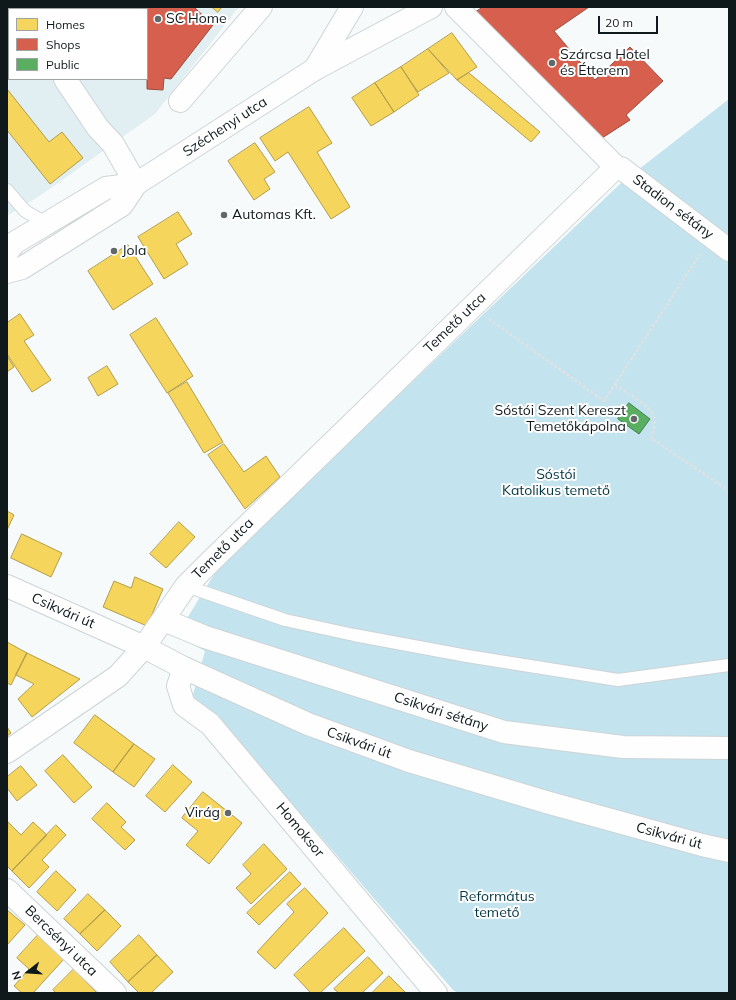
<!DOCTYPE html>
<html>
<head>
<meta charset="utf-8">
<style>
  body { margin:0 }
  #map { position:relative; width:736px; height:1000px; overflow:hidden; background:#f7fafb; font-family:Mulish,sans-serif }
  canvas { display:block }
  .frame { position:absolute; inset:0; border:8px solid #0f191c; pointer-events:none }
  .legend { position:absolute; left:8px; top:8px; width:140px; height:72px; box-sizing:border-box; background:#fff; border:1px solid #9fa3a4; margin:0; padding:5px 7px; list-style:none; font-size:12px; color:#0f191c }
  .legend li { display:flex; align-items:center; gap:8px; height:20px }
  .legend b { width:20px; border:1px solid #9fa3a4 }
  .north { position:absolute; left:8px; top:952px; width:40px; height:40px; -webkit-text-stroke:3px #fff; paint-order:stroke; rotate:253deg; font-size:11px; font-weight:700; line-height:16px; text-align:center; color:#0f191c }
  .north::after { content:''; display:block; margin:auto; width:14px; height:18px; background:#0f191c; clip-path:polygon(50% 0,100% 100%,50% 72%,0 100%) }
  .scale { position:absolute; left:598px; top:16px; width:60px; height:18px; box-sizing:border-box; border:2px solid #0f191c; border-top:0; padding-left:5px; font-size:12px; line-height:14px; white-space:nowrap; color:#0f191c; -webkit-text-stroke:3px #fff; paint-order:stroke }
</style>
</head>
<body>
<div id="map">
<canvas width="736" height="1000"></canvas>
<div class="frame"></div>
<ul class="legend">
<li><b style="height:11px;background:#f6d55c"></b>Homes</li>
<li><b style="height:11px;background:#d6604d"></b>Shops</li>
<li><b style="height:11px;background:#5aae61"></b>Public</li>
</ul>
<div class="north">N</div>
<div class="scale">20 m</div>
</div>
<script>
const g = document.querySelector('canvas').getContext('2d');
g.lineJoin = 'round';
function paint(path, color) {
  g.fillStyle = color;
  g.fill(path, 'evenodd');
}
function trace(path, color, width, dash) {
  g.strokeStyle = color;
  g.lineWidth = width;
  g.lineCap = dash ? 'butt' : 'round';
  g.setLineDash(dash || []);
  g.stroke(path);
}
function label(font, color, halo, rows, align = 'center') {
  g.font = font + ' Mulish,sans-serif';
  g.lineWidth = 4;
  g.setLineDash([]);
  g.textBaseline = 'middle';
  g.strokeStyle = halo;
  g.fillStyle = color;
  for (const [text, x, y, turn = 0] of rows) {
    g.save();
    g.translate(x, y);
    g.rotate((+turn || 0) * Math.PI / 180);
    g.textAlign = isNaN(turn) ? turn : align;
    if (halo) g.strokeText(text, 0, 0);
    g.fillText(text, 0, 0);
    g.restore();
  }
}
paint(new Path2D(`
  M 7,7 L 239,7 L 155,114 L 44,193 L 7,216 ZM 9,9 L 147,9 L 147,79 L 9,79 Z`), '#e1eef2');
paint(new Path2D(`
  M 729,99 L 729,993 L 458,993 L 453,990 L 264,771 L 192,698 L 205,651 L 176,636 L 220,565 L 620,184 Z`), '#c3e3ee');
const homes = new Path2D(`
  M 212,7 L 222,7 L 218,12 Z
  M 452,33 L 477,67 L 457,80 L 428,49 Z
  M 428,49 L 449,73 L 418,92 L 401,67 Z
  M 401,67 L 419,95 L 394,112 L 375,83 Z
  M 469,73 L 540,132 L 531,142 L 457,80 Z
  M 375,83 L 394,112 L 371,126 L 352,98 Z
  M 7,89 L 49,142 L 62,132 L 83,158 L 50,184 L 7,130 Z
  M 309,107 L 332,143 L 317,152 L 350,207 L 331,219 L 288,152 L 275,161 L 260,138 Z
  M 255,143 L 275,172 L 264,179 L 270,189 L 254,200 L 228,161 Z
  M 178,212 L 192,234 L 176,244 L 188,264 L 164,279 L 138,237 Z
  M 128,245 L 153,284 L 113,310 L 88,271 Z
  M 20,314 L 34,335 L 24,341 L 51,380 L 32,392 L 7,354 L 7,323 Z
  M 156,318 L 193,376 L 167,393 L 130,335 Z
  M 7,356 L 14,367 L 7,372 Z
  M 107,366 L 118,384 L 98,396 L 88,378 Z
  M 187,382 L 223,442 L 204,453 L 168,393 Z
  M 224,444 L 244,472 L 266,456 L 280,477 L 245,509 L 208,455 Z
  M 7,511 L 14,515 L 7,530 Z
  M 179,522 L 195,537 L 166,568 L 150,554 Z
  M 22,534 L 62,553 L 51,577 L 11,558 Z
  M 135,577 L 163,589 L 147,626 L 103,607 L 114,581 L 131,588 Z
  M 7,642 L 27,653 L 11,685 L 7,683 Z
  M 27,653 L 80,679 L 32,717 L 18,699 L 34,684 L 16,675 Z
  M 95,715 L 134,744 L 113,772 L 74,743 Z
  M 7,727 L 11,733 L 7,736 Z
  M 134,744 L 155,759 L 134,787 L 113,772 Z
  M 63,755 L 92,787 L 74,803 L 45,771 Z
  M 173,765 L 192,782 L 165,812 L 146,796 Z
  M 21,766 L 37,785 L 17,801 L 7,788 L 7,777 Z
  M 203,792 L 242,823 L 209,864 L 186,845 L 198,831 L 182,818 Z
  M 107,803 L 126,822 L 121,827 L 135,840 L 125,850 L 92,819 Z
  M 8,822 L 21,835 L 33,822 L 47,835 L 12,871 L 7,866 Z
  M 56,825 L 66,835 L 42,860 L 49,867 L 29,888 L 12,871 Z
  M 264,844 L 287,869 L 251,904 L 236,888 L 251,874 L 243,865 Z
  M 56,871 L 76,890 L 57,911 L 37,892 Z
  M 290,872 L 301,884 L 259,925 L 247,913 Z
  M 305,888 L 328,913 L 275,969 L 257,952 L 294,912 L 287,904 Z
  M 88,894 L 105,910 L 80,934 L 64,919 Z
  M 7,910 L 25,925 L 7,945 Z
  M 105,910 L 121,926 L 97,951 L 80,934 Z
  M 344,928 L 365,951 L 320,993 L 311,993 L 294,975 Z
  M 38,935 L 64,959 L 33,993 L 22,993 L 14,986 L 29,969 L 17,958 Z
  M 139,935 L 157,955 L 128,982 L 110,962 Z
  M 157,955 L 173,972 L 151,993 L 139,993 L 128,982 Z
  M 368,957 L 383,973 L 362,993 L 339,993 L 334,989 Z
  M 74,969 L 97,993 L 56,993 L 53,990 Z
  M 389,976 L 406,993 L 372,993 Z`);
paint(homes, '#f6d55c');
trace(homes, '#b19d49', 1);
const shops = new Path2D(`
  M 117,7 L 194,7 L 213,25 L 171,79 L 164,78 L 163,90 L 147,89 L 147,9 L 114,9 Z
  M 483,7 L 589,7 L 554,31 L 595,80 L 630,47 L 663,81 L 626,115 L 630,120 L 599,140 L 473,14 Z`);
paint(shops, '#d6604d');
trace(shops, '#9a4b3e', 1);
const public = new Path2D(`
  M 629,403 L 650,419 L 639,434 L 618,419 Z`);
paint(public, '#5aae61');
trace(public, '#44814c', 1);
const lane = new Path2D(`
  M 7,190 L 25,211 L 46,223
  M 186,586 L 285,620 L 354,635 L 467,656 L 618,680 L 729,665`);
const street = new Path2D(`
  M 19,7 L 20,9
  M 315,69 L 352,7
  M 65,79 L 98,128 L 113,144 L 136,184
  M 180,101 L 261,7
  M 616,167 L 621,168 L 729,250
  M 164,620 L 205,637 L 504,732 L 623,747 L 729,748
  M 184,668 L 178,686 L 184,705 L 210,724 L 436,993
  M 7,752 L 118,676 L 144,647 L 186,586 L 210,562 L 616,167 L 456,7
  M 7,890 L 115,993`);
const secondary = new Path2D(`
  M 7,253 L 14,243 L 106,188 L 136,184
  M 7,272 L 22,268 L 122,205 L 136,184 L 315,69 L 431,7
  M 7,586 L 144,647 L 184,668 L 308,724 L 409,761 L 546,802 L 702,845 L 729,851`);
trace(lane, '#cdd4d6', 14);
trace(street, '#cdd4d6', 24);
trace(secondary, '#cdd4d6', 24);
trace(new Path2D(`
  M 489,319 L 604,401 L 700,254
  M 615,385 C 626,393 649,403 654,417 C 656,424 653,432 651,438 L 729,491`), '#e0e1e2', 2.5, [3, 2]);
trace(lane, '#fefefe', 12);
trace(street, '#fefefe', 22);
trace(secondary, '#fefefe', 22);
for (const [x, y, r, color] of [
  [158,19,4,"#60686a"],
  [552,63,4,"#60686a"],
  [224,215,4,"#60686a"],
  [114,251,4,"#60686a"],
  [634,419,4,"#60686a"],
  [228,813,4,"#60686a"]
]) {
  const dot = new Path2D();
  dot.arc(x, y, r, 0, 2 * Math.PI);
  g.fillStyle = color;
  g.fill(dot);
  trace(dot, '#fff', 1.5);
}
label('14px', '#0f191c', '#fff', [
  ["SC Home",166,19],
  ["Szárcsa Hotel",560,55],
  ["és Étterem",560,71],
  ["Automas Kft.",232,215],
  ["Jola",122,251],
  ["Sóstói Szent Kereszt",626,411,"right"],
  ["Temetőkápolna",626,427,"right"],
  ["Virág",220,813,"right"]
], 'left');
label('14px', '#0f191c', '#fff', [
  ["Széchenyi utca",225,127,-33],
  ["Stadion sétány",673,207,37],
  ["Temető utca",455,323,-44],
  ["Temető utca",223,549,-45],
  ["Csikvári út",63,611,24],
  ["Csikvári sétány",441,712,18],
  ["Csikvári út",359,743,20],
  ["Homoksor",300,830,50],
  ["Csikvári út",669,836,15],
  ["Bercsényi utca",61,941,44]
]);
label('14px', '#003643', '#fff', [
  ["Sóstói",556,475],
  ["Katolikus temető",556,491],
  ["Református",497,897],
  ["temető",497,913]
]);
</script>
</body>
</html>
